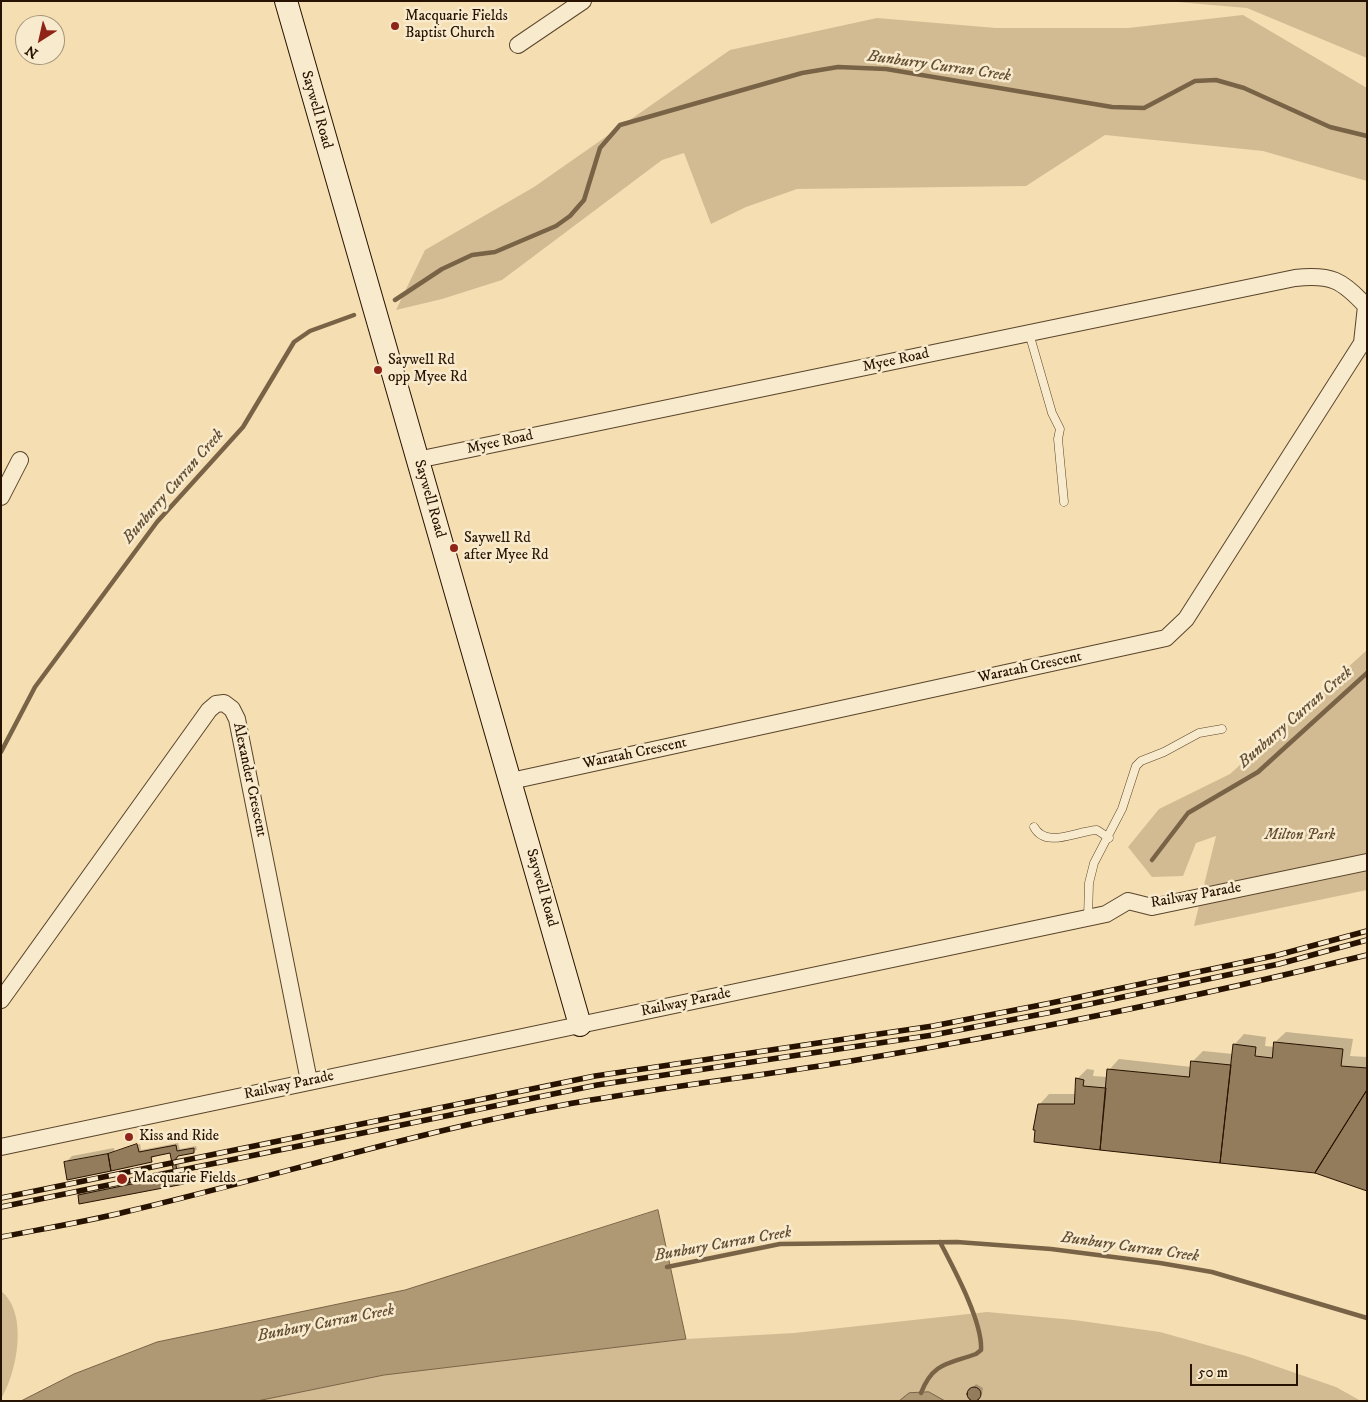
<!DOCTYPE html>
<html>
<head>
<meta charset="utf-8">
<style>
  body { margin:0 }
  #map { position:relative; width:1368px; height:1402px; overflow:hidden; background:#f5deb1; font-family:"IM FELL DW Pica",serif }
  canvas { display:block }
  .frame { position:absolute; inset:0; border:2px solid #271200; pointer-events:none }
  .north { position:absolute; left:15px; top:15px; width:50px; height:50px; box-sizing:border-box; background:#f8eacc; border:1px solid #a4947a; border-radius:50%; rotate:215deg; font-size:14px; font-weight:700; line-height:20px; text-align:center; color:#271200 }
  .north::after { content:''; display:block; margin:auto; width:18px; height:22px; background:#8f2418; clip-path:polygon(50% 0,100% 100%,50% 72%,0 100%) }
  .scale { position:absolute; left:1190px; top:1364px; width:108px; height:22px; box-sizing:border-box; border:2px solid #271200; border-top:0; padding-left:6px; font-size:15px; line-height:18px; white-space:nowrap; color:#271200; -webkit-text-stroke:4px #f8eacc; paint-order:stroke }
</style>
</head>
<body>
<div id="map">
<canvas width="1368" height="1402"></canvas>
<div class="frame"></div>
<div class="north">N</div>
<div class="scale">50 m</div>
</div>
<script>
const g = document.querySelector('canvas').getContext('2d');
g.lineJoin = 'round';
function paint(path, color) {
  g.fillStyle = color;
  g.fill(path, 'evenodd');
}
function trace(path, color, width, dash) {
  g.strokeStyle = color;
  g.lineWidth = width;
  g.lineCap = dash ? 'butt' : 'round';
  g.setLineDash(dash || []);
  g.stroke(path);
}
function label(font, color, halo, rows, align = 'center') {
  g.font = font + ' "IM FELL DW Pica",serif';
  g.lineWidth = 5;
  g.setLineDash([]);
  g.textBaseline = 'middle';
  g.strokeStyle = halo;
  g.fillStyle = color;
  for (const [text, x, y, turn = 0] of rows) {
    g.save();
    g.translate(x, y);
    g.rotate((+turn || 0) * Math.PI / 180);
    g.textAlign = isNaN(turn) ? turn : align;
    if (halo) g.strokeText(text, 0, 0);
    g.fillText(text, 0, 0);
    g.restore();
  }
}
paint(new Path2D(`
  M 1166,1 L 1367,1 L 1367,58 L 1247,8 Z
  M 1243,15 L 1367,88 L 1367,181 L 1263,151 L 1105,135 L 1026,186 L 797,189 L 746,207 L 711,224 L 684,153 L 662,160 L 502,280 L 442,299 L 396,310 L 425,250 L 534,187 L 730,50 L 877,18 L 996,28 L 1128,28 Z
  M 1367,650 L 1367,890 L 1194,926 L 1216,836 L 1196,843 L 1183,876 L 1152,877 L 1128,847 L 1159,809 L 1230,774 Z
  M 1,1291 C 29,1313 17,1373 1,1399 Z
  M 987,1312 L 1074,1320 L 1160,1332 L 1246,1356 L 1336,1387 L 1361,1401 L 257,1401 L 384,1375 L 686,1339 L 794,1333 Z`), '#d2bb93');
const water = new Path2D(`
  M 658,1210 L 686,1339 L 384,1375 L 257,1401 L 21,1401 L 74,1374 L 157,1342 L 405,1290 Z
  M 929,1392 L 945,1401 L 899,1401 L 909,1393 Z`);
paint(water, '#af9975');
trace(water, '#796346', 1);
paint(new Path2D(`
  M 1286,1032 L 1353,1039 L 1350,1056 L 1367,1057 L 1367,1190 L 1315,1171 L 1035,1141 L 1035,1115 L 1039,1105 L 1049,1094 L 1076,1094 L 1077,1079 L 1087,1069 L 1094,1070 L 1093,1076 L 1108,1077 L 1109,1070 L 1119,1059 L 1192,1067 L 1192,1062 L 1203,1051 L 1233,1054 L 1234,1045 L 1244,1034 L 1266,1037 L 1265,1046 L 1275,1047 L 1275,1042 Z
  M 178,1143 L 180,1149 L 196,1146 L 197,1149 L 194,1152 L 177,1155 L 180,1168 L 184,1170 L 186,1180 L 183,1183 L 79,1196 L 82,1193 L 159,1177 L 160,1181 L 176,1177 L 171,1152 L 154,1156 L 151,1160 L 65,1163 L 72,1156 L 114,1148 L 115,1153 L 140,1144 L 141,1150 Z
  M 976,1384 L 983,1388 L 982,1394 L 972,1399 L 968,1394 Z`), '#0003');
trace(new Path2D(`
  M 395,300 L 442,269 L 472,255 L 495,252 L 556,226 L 570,216 L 584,200 L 600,148 L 620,125 L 802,73 L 838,67 L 886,69 L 1112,107 L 1144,108 L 1195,81 L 1216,80 L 1244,88 L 1330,127 L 1367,136
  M 1,752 L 35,687 L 157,522 L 243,427 L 294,342 L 310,331 L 354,315
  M 1152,860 L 1188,813 L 1258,772 L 1367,673
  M 667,1267 L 780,1244 L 957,1242 L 1051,1249 L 1160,1263 L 1212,1272 L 1367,1318
  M 921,1393 C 933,1362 949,1364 976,1354 L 981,1350 C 983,1322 953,1267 940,1242`), '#796346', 4.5);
const building = new Path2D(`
  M 1274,1042 L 1343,1049 L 1341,1066 L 1367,1068 L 1367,1090 L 1315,1173 L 1220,1163 L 1233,1044 L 1256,1047 L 1255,1056 L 1272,1058 Z
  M 1191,1061 L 1231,1065 L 1220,1163 L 1100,1150 L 1107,1069 L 1189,1077 Z
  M 1076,1078 L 1084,1080 L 1083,1086 L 1106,1088 L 1100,1150 L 1034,1142 L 1035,1130 L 1033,1130 L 1038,1104 L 1074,1104 Z
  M 1367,1090 L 1367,1191 L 1315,1173 Z
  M 137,1144 L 139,1152 L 176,1145 L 177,1151 L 194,1148 L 194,1153 L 178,1156 L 175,1160 L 177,1171 L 181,1173 L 184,1184 L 79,1204 L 78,1195 L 156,1179 L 157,1183 L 175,1179 L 170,1153 L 151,1157 L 152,1162 L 111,1171 L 108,1154 Z
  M 108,1154 L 111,1171 L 67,1180 L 64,1162 Z
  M967 1394a7 7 0 1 1 14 0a7 7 0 1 1-14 0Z`);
paint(building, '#927c5c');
trace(building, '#271200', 1);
const lane = new Path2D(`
  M 1029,333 L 1052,413 L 1060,429 L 1058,439 L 1064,502
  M 1034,827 C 1046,849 1076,831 1097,830 L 1109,838
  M 1088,918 L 1089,883 L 1094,863 L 1122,809 L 1136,766 L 1141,761 L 1164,752 L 1199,733 L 1222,729`);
const street = new Path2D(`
  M 518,45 L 583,1
  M 417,460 L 1295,278 C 1331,274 1342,280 1366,306 L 1362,343 L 1186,619 L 1166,638 L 511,781
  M 1,497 L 20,460
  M 1,1000 L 209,710 L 216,704 L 224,703 L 232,709 L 237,719 L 309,1081
  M 1,1147 L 1106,914 L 1128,901 L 1152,907 L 1367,862`);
const secondary = new Path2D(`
  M 286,1 L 580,1025`);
trace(lane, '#5a452c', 9);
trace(street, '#5a452c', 18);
trace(secondary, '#271200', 24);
trace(lane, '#f8eacc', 8);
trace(street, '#f8eacc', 16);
trace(secondary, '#f8eacc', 22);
const rail = new Path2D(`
  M 1,1198 L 595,1076 L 933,1026 L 1051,1003 L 1278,955 L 1367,931
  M 1,1207 L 597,1085 L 933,1035 L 1052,1012 L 1279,964 L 1367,940
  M 1,1237 C 42,1229 84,1222 125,1212 C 266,1179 405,1135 547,1108 C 646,1089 746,1078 845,1062 C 1020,1033 1194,998 1367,955`);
trace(rail, '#271200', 5.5);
trace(rail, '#f8eacc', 4, [11]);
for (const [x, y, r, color] of [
  [395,26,5,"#8f2418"],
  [378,370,5,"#8f2418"],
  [454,548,5,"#8f2418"],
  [129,1137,5,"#8f2418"],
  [122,1179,6,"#8f2418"]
]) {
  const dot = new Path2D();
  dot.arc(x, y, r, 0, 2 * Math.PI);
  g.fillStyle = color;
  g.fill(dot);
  trace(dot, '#f8eacc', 2);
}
label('15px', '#271200', '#f8eacc', [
  ["Macquarie Fields",405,17],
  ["Baptist Church",405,34],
  ["Saywell Rd",388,361],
  ["opp Myee Rd",388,378],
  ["Saywell Rd",464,539],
  ["after Myee Rd",464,556],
  ["Kiss and Ride",139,1137],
  ["Macquarie Fields",133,1179]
], 'left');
label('15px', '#271200', '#f8eacc', [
  ["Saywell Road",316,110,74],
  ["Myee Road",896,361,-12],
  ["Myee Road",500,443,-12],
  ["Saywell Road",429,499,74],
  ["Waratah Crescent",1030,668,-12],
  ["Waratah Crescent",635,754,-12],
  ["Alexander Crescent",249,780,78],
  ["Saywell Road",541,888,74],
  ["Railway Parade",1196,896,-10],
  ["Railway Parade",686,1003,-12],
  ["Railway Parade",289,1086,-12]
]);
label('italic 15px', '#634d33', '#f8eacc', [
  ["Milton Park",1300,836]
]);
label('italic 16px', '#644f35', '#f8eacc', [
  ["Bunburry Curran Creek",939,67,8],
  ["Bunburry Curran Creek",174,487,-49],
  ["Bunburry Curran Creek",1296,718,-41],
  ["Bunbury Curran Creek",723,1245,-10],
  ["Bunbury Curran Creek",1130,1248,8],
  ["Bunbury Curran Creek",326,1324,-11]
]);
</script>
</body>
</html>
